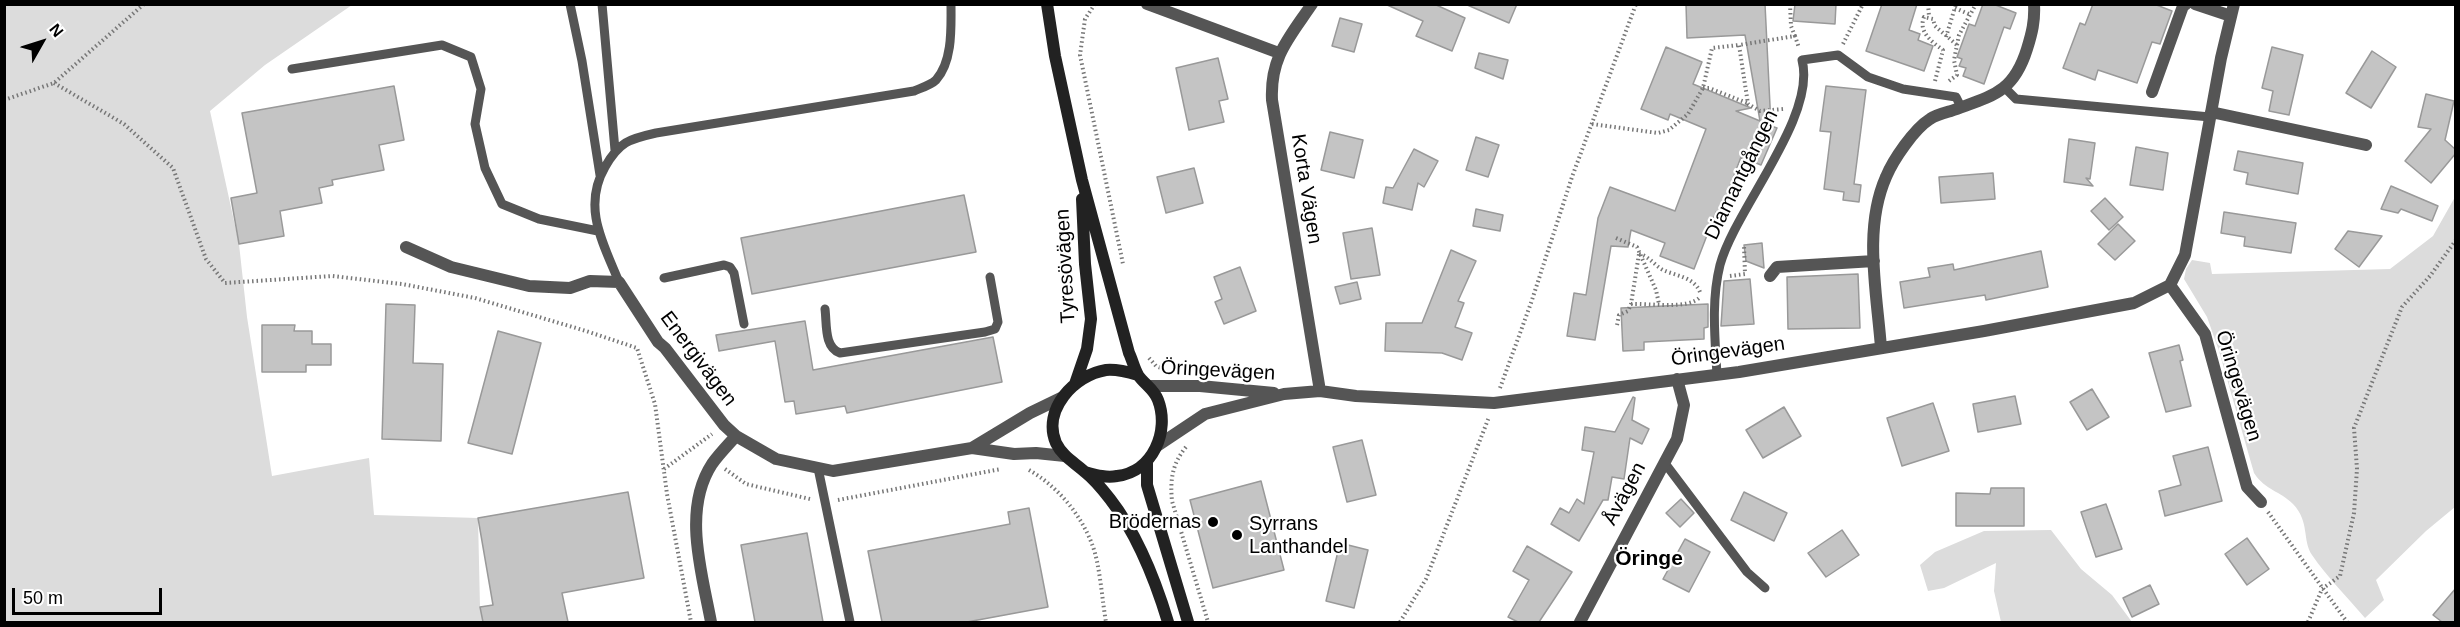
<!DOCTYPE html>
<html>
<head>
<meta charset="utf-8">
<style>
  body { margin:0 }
  #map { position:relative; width:2460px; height:627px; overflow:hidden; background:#fff; font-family:Arial,sans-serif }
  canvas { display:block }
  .frame { position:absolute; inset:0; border:6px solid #000; pointer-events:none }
  .north { position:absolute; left:12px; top:12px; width:60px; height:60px; -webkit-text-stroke:4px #fff; paint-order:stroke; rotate:51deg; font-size:16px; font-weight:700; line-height:24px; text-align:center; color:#000 }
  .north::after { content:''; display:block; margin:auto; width:21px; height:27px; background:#000; clip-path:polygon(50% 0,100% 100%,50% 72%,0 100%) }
  .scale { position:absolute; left:12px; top:588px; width:150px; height:27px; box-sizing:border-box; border:3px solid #000; border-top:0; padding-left:8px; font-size:18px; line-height:21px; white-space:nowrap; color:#000; -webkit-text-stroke:4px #fff; paint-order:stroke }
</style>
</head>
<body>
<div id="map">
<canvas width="2460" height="627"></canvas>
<div class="frame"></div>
<div class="north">N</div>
<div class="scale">50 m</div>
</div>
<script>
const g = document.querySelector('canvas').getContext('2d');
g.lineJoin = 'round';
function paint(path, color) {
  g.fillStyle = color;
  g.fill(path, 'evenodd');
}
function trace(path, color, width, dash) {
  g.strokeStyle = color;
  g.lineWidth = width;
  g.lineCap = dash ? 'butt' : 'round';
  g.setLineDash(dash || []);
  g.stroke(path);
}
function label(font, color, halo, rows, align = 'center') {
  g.font = font + ' Arial,sans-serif';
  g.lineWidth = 4.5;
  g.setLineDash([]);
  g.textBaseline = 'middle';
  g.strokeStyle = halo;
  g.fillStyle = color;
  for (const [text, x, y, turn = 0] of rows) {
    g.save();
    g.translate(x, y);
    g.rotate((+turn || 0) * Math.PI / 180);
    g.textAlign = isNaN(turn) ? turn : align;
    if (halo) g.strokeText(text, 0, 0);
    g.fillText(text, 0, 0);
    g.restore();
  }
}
paint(new Path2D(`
  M 4,5 L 352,5 L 265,65 L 210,111 L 239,244 L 247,317 L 272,476 L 369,458 L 374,515 L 478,518 L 480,607 L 483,622 L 5,622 Z
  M 2455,197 L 2455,507 L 2426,531 L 2376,580 L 2384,600 L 2365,618 C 2348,598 2327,577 2312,555 C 2302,540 2310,522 2293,504 C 2279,490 2266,491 2254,473 L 2219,351 L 2207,317 L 2184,279 L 2186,269 L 2192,260 L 2210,263 L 2212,274 L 2390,269 L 2433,236 Z
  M 2051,530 L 2081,569 L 2112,595 L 2132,622 L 2001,622 L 1994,591 L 1996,563 L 1944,588 L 1928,591 L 1920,565 L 1935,552 L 1984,531 Z`), '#dcdcdc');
const building = new Path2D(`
  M 1385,4 L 1434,4 L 1465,18 L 1452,51 L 1416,36 L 1423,21 Z
  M 1465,4 L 1517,4 L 1509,23 Z
  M 1686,4 L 1765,4 L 1771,126 L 1777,128 L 1761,165 L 1741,157 L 1716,223 L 1716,212 L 1694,269 L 1660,256 L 1665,243 L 1631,230 L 1628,247 L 1611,246 L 1595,340 L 1567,336 L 1574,293 L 1586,295 L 1598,218 L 1610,187 L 1675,211 L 1706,129 L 1670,114 L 1668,120 L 1641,109 L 1666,47 L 1702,62 L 1693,84 L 1751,108 L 1736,111 L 1760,121 L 1745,35 L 1687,38 Z
  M 1795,4 L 1836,4 L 1835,24 L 1793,21 Z
  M 1882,4 L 1917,4 L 1909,30 L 1920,34 L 1918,40 L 1933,46 L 1924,71 L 1866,51 Z
  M 1983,4 L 1993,4 L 2016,13 L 2010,29 L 2004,27 L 1984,84 L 1963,76 L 1966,68 L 1959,66 L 1962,59 L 1957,57 L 1969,24 L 1975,26 Z
  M 2093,4 L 2154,4 L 2172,11 L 2160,44 L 2152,42 L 2137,83 L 2098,70 L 2095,80 L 2063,68 L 2080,23 L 2085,25 Z
  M 1340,18 L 1362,24 L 1354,52 L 1332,46 Z
  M 2272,47 L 2303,55 L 2289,115 L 2269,111 L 2273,91 L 2262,88 Z
  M 2372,51 L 2396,67 L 2371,108 L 2346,93 Z
  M 1479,53 L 1508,60 L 1503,79 L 1475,68 Z
  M 1218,58 L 1228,99 L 1219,101 L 1224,122 L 1189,130 L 1176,68 Z
  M 394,86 L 404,140 L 379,145 L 384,170 L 332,180 L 333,185 L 319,188 L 322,203 L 280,211 L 284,236 L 239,244 L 231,198 L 257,193 L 242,113 Z
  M 1826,86 L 1866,90 L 1854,184 L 1861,185 L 1859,202 L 1843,200 L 1844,192 L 1824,189 L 1831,132 L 1820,131 Z
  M 2426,94 L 2454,101 L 2445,140 L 2456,150 L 2456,153 L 2431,183 L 2405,161 L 2431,129 L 2418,127 Z
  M 1330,132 L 1363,140 L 1354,178 L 1321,170 Z
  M 1476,137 L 1499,145 L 1488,177 L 1466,170 Z
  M 2069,139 L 2095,143 L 2090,179 L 2086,178 L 2093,186 L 2064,182 Z
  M 2136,147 L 2168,153 L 2163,190 L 2130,185 Z
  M 1414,149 L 1438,161 L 1424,187 L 1418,183 L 1412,210 L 1383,203 L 1386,187 L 1393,188 Z
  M 2238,151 L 2303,163 L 2298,194 L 2246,184 L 2248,173 L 2234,170 Z
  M 1194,168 L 1203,203 L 1166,213 L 1157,177 Z
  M 1993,173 L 1995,199 L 1941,203 L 1939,177 Z
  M 2391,186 L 2438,206 L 2432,221 L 2401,209 L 2398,213 L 2381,209 Z
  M 964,195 L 976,252 L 752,294 L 741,238 Z
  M 2105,198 L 2123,217 L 2109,230 L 2091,211 Z
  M 1476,209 L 1503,215 L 1500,231 L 1473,226 Z
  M 2224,212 L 2296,223 L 2291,253 L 2244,246 L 2245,237 L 2221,233 Z
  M 2118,224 L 2135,241 L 2115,260 L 2098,244 Z
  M 1372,228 L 1380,275 L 1351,279 L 1343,233 Z
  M 2348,231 L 2382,236 L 2359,267 L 2335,249 Z
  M 1762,243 L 1764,268 L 1746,261 L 1744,245 Z
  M 1451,250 L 1476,261 L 1458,301 L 1464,303 L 1455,327 L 1472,333 L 1462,360 L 1442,353 L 1385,351 L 1386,323 L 1422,323 Z
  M 2041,251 L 2048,287 L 1986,300 L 1985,295 L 1904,308 L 1900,282 L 1930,277 L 1928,268 L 1953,264 L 1954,270 Z
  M 1240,267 L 1256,311 L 1224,324 L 1215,302 L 1222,299 L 1214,277 Z
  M 1858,274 L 1860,328 L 1788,329 L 1787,277 Z
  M 1750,279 L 1754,324 L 1721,326 L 1724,281 Z
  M 1357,282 L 1361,299 L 1340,304 L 1335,287 Z
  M 386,304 L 415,305 L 413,363 L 443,364 L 441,441 L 382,439 Z
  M 1708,304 L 1708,327 L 1704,328 L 1704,339 L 1644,342 L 1644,350 L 1623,351 L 1621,308 Z
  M 805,321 L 813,370 L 993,337 L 1002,382 L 847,413 L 845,406 L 796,414 L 794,401 L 785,402 L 775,341 L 719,351 L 716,335 Z
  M 262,325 L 295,325 L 294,331 L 312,331 L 312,344 L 331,344 L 331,365 L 306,365 L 306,372 L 262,372 Z
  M 498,331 L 541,343 L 512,454 L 468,443 Z
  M 2179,345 L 2183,360 L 2180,361 L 2191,406 L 2166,412 L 2149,353 Z
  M 2092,389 L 2109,417 L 2087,430 L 2070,402 Z
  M 2015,396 L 2021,424 L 1978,432 L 1973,404 Z
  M 1633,397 L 1635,398 L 1632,420 L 1649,429 L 1642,444 L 1630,438 L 1624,479 L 1612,477 L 1608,500 L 1603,500 L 1579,541 L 1551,524 L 1560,508 L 1569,513 L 1577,499 L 1584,504 L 1594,452 L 1582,450 L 1585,427 L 1615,432 Z
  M 1933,403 L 1949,451 L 1902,466 L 1887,418 Z
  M 1784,407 L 1801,436 L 1763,458 L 1746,430 Z
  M 1362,440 L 1376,495 L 1347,502 L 1333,447 Z
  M 2208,447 L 2222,501 L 2165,516 L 2159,491 L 2181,485 L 2173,456 Z
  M 1261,481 L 1284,570 L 1213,588 L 1190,500 Z
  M 1991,488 L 2024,488 L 2024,526 L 1956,526 L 1956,493 L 1990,494 Z
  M 628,492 L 644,578 L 562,593 L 568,622 L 483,622 L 480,607 L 493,605 L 478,518 Z
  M 1744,492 L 1787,513 L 1774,541 L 1731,520 Z
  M 1681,499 L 1694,513 L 1680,527 L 1666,513 Z
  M 2106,504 L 2122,549 L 2096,557 L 2081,512 Z
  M 1029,508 L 1048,607 L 967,622 L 882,622 L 868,551 L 1010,524 L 1008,512 Z
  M 1842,530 L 1859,555 L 1826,577 L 1808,553 Z
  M 807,533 L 823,622 L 755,622 L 741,545 Z
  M 2247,538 L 2269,569 L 2247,585 L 2225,554 Z
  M 1685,539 L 1710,552 L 1689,592 L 1663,579 Z
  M 1340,543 L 1368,550 L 1354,608 L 1326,601 Z
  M 1527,546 L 1572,572 L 1539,622 L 1518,622 L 1508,617 L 1529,580 L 1513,571 Z
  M 2150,585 L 2159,604 L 2132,617 L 2123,598 Z
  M 2456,588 L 2456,622 L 2442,622 L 2433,615 Z`);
paint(building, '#c4c4c4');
trace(building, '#999', 1.5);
trace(new Path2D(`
  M 1095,4 L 1085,19 L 1080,55 L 1123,264
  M 1790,4 L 1791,26 L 1795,36
  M 1928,4 L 1929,16
  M 1955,8 L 1971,15
  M 1946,37 L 1956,4
  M 1843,44 L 1863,4
  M 1935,81 L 1943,50 C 1932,42 1918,32 1924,17 L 1933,19 L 1935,26 L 1957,45
  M 1949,81 L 1957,75 L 1954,60 L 1959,35 L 1976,4
  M 54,83 L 124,124 L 173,168 L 206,259 L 225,283 L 332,276 L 402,284 L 475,298 L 586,331 L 637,348 L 655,404 L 667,494 L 691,622
  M 1703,88 L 1709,88 L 1747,103
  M 4,100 L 54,83 L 144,4
  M 1783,109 L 1760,111 L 1748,104 L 1739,45 L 1795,36 L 1799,48
  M 1592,124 L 1658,133 L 1669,130 L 1688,114 L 1703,88 L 1712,48 L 1739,45
  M 1616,238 L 1637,247 L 1656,290 L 1659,304
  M 1639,254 C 1649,256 1654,265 1663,270 C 1676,276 1694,277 1700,292
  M 1730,276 L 1745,274 L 1744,246
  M 1631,304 C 1648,303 1689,310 1700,297
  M 1617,325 L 1619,315 L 1628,311 L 1631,304 L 1639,254
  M 1149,358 L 1156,366 L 1164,369
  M 1500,388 L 1531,303 L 1572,177 L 1636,4
  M 1186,447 C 1172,464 1170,480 1172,501 L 1208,622
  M 664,469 L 712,434
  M 725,469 L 746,484 L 810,499
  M 1029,470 C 1057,486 1080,513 1092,544 C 1100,564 1102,600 1106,622
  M 838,500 L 1001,469
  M 2268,512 L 2347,622
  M 1400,622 L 1426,579 L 1489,417
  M 2308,622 L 2322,589 L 2340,576 L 2354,513 L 2357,469 L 2354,428 L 2402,307 L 2430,276 L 2456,240`), '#777', 4, [1.5, 3]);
trace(new Path2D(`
  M 570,4 L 582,61 L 600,175
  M 602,4 L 615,150
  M 292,69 L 442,45 L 471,57 L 481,89 L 475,124 L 485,168 L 502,204 L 539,219 L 598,231
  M 2005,88 L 2016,99 L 2210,117
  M 664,278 L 724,265 L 730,267 L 734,273 L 744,324
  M 619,282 C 603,243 582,207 605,167 C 619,142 629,139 656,133 L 914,91 C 921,88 931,85 936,80 C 953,61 951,27 951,4
  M 825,309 C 827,325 824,347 840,353 L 985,332 L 995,329 L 998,322 L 990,277
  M 1717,375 C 1715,338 1711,301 1720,265 C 1735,209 1817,117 1802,60 L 1838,55 L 1868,77 L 1903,89 L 1956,97 L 1961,107
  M 1664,462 L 1747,572 L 1765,588
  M 818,468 L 850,622`), '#555', 9);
trace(new Path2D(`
  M 1147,4 L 1279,53
  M 1312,4 C 1289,38 1270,57 1272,100 L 1320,391
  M 2195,4 L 2231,16
  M 2152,92 L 2183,6 L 2186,4
  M 2211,112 L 2366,145
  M 406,247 L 451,267 L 529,286 L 570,288 L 590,281 L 619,282 L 658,342 L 665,348 L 724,425 L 736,436 L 776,459 L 833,471 L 972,448 L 1014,454 L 1036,453 L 1065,456
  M 1770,276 L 1777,267 L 1874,261
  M 2170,285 L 2205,334 L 2247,487 L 2261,502
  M 1881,348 C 1877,293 1863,229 1886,177 C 1893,160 1914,129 1930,119 C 1936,115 1944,113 1951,111 C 1991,96 2013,94 2027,49 C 2032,33 2035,21 2034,4
  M 1149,386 L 1200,386 L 1274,393
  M 1157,446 L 1205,414 L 1284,394 L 1320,391 L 1356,396 L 1494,403 L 1739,372 L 1984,331 L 2134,303 L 2170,285 L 2185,255 L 2221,58 L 2234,4
  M 972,448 L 1030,413 L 1061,398
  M 711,622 C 702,573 682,510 712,464 C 719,454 728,445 736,436
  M 1580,622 L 1677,439 L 1684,405 L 1677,379`), '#555', 12);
trace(new Path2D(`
  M 1047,4 L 1055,56 L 1082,180 L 1129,353 C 1132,359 1134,368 1138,375 C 1144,384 1154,389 1158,400 C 1170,431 1153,472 1117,476 C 1106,478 1096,475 1085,472
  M 1138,375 C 1128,372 1116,369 1106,370 C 1074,375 1042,410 1056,443 C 1063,457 1074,462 1085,472 C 1094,479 1103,490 1110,499 C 1138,535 1155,579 1168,622
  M 1075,384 L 1087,349 L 1091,319 L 1085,264 L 1082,199
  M 1147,461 L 1147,485 L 1188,622`), '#222', 12);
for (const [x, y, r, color] of [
  [1213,522,6,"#000"],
  [1237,535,6,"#000"]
]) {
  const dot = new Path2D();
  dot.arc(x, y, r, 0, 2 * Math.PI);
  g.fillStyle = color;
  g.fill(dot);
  trace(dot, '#fff', 2);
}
label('20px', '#000', '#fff', [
  ["Diamantgången",1742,175,-64],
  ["Korta Vägen",1306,189,81],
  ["Tyresövägen",1066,266,-93],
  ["Öringevägen",1728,352,-8],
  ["Energivägen",698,359,53],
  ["Öringevägen",1218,371,3],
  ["Öringevägen",2238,386,73],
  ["Åvägen",1625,494,-62]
]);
label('20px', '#000', '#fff', [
  ["Brödernas",1201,522],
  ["Syrrans",1249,524,"left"],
  ["Lanthandel",1249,547,"left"]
], 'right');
label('bold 21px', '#000', '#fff', [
  ["Öringe",1649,559]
]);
</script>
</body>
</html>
